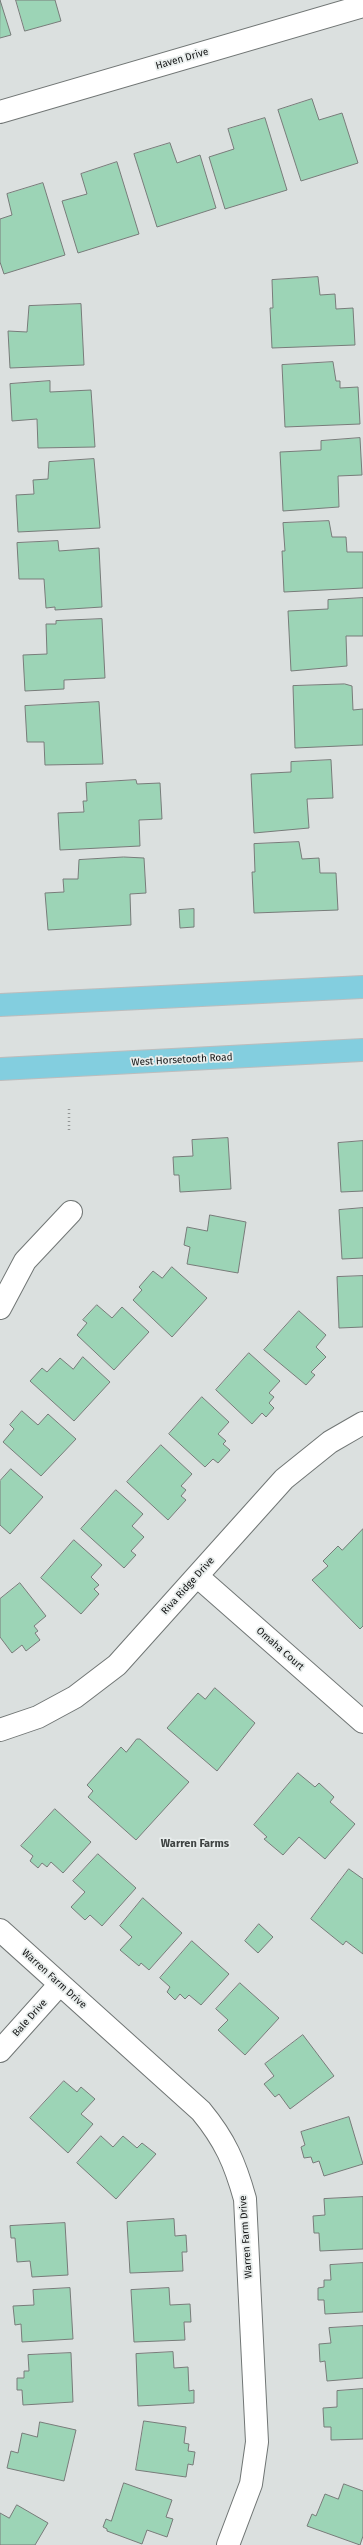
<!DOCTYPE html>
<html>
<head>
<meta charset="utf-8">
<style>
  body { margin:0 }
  canvas { display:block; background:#dbe0df }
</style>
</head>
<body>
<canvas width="363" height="2545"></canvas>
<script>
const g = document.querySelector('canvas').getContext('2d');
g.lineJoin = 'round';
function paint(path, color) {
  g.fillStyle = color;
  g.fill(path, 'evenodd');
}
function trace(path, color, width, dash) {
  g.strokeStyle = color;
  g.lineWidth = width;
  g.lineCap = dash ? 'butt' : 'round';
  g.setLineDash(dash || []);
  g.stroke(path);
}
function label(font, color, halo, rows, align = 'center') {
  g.font = font + ' "Fira Sans",sans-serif';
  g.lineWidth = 3.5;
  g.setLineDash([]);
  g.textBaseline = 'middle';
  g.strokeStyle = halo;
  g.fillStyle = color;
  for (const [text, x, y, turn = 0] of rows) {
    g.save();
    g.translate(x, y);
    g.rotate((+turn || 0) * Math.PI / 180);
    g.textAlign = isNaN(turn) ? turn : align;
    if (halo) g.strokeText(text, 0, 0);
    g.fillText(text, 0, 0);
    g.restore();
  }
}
const building = new Path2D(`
  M 0,0 L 11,35 L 0,38 Z
  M 16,0 L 55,0 L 61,21 L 25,31 Z
  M 312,99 L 319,120 L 342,113 L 358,163 L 301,181 L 278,110 Z
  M 265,118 L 287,190 L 225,209 L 209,157 L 234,149 L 228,129 Z
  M 170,143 L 177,163 L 200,155 L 216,208 L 157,227 L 134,154 Z
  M 117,162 L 139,234 L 78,253 L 62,201 L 87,194 L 81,174 Z
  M 43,183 L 65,255 L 4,274 L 0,262 L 0,219 L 12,215 L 7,194 Z
  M 318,277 L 320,295 L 335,294 L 336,309 L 353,308 L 355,345 L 272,348 L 270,308 L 273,308 L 272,280 Z
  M 81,304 L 84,365 L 10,368 L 8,331 L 27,332 L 29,306 Z
  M 333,362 L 336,381 L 340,381 L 340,388 L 358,387 L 360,424 L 285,427 L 282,365 Z
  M 50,381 L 50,392 L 91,390 L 95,447 L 38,448 L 37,419 L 12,421 L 10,384 Z
  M 360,438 L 362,475 L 338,476 L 339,507 L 283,511 L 280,452 L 321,450 L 321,441 Z
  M 94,459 L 100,528 L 18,532 L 16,495 L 34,494 L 33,480 L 48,479 L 49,462 Z
  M 329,521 L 332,537 L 346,537 L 347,552 L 363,552 L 363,588 L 284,592 L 282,551 L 285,551 L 283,523 Z
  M 58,541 L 59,551 L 99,548 L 102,607 L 55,610 L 55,607 L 46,608 L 44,579 L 19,579 L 17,543 Z
  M 363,598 L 363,636 L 346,636 L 347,666 L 291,671 L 288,611 L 328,609 L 328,600 Z
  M 102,619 L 105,678 L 64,680 L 64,689 L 25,691 L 23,655 L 47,654 L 46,624 L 56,624 L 56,621 Z
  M 345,684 L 352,686 L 353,710 L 363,709 L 363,745 L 295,748 L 293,686 Z
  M 99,702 L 103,764 L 45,765 L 44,742 L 27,742 L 25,706 Z
  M 331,760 L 333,798 L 307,799 L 309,828 L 254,833 L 251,774 L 291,772 L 291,762 Z
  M 136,780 L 137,784 L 160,783 L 162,819 L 139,820 L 140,846 L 60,850 L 58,813 L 84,812 L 83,801 L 87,801 L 86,783 Z
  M 299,842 L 302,859 L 319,858 L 320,873 L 336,873 L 338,910 L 254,913 L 252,872 L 255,872 L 254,844 Z
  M 124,857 L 144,858 L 146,893 L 130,894 L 131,925 L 48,930 L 45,893 L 64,892 L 63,879 L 78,879 L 79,860 Z
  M 194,909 L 194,927 L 180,928 L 179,910 Z
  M 228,1138 L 231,1189 L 180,1192 L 179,1175 L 174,1175 L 173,1157 L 193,1156 L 192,1140 Z
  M 363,1141 L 363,1191 L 341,1192 L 338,1143 Z
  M 363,1208 L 363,1258 L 342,1259 L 339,1210 Z
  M 210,1215 L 246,1222 L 238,1273 L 187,1264 L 190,1247 L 184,1245 L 187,1227 L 207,1231 Z
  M 172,1267 L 207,1298 L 172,1337 L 133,1300 L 142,1290 L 139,1287 L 153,1271 L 162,1278 Z
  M 363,1276 L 363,1327 L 339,1328 L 337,1277 Z
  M 97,1305 L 112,1318 L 122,1307 L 149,1332 L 114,1370 L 77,1335 L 87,1323 L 83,1320 Z
  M 299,1311 L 326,1335 L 316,1347 L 326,1357 L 311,1372 L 315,1375 L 306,1385 L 264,1350 Z
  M 249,1353 L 280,1381 L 269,1393 L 274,1397 L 269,1403 L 274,1408 L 266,1417 L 262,1413 L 252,1424 L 216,1390 Z
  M 83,1357 L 110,1382 L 74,1421 L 30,1381 L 42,1368 L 47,1372 L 60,1358 L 73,1369 Z
  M 202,1397 L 229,1422 L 218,1434 L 226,1441 L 223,1444 L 230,1450 L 218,1463 L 213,1459 L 205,1467 L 169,1434 Z
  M 22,1411 L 38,1425 L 48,1414 L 76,1439 L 41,1476 L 3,1442 L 14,1429 L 10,1425 Z
  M 161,1445 L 192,1474 L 181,1486 L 186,1490 L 181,1496 L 186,1500 L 168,1520 L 127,1482 Z
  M 11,1469 L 43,1497 L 10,1534 L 0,1525 L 0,1481 Z
  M 116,1490 L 143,1514 L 132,1526 L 144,1537 L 131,1551 L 136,1555 L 124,1568 L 81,1529 Z
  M 363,1529 L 363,1626 L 360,1629 L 312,1580 L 328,1566 L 323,1561 L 338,1546 L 342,1550 Z
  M 74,1540 L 102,1565 L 91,1577 L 99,1585 L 94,1589 L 99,1594 L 81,1614 L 41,1578 Z
  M 20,1583 L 46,1616 L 34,1626 L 38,1631 L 35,1633 L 40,1640 L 26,1651 L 22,1645 L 12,1653 L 0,1637 L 0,1599 Z
  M 215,1688 L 255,1723 L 217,1771 L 167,1728 L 198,1693 L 205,1699 Z
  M 137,1739 L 140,1739 L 189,1782 L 136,1840 L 88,1797 L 93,1791 L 87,1785 L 121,1747 L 126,1752 Z
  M 298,1773 L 315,1787 L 319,1783 L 334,1797 L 330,1802 L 355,1824 L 325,1859 L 299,1837 L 283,1855 L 264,1839 L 267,1837 L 254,1825 Z
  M 55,1809 L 91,1842 L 63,1873 L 51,1862 L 47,1867 L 42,1863 L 38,1868 L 30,1861 L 33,1856 L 21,1846 Z
  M 98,1854 L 136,1888 L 102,1926 L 90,1915 L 85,1920 L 71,1907 L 85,1892 L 73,1881 Z
  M 349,1869 L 363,1879 L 363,1954 L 346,1941 L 343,1945 L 311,1919 Z
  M 143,1898 L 182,1933 L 149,1970 L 141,1963 L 139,1966 L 120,1950 L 132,1937 L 120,1926 Z
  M 259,1924 L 273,1937 L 258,1953 L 245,1941 Z
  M 192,1941 L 229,1974 L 201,2005 L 189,1995 L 185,1999 L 180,1994 L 175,2000 L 167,1992 L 170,1987 L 160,1978 Z
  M 240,1983 L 279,2018 L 245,2055 L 218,2030 L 228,2020 L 216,2009 Z
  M 303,2035 L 334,2076 L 290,2109 L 279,2094 L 275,2097 L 264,2084 L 274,2076 L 265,2064 Z
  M 64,2081 L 77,2092 L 81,2087 L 95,2099 L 81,2114 L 93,2124 L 68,2153 L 30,2118 Z
  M 349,2117 L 363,2164 L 324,2176 L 319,2161 L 313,2163 L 311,2157 L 304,2158 L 301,2147 L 305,2145 L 301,2132 Z
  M 101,2136 L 113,2147 L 123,2136 L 137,2148 L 142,2143 L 156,2154 L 116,2199 L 77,2163 Z
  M 363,2197 L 363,2249 L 320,2251 L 319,2233 L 314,2233 L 313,2216 L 325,2215 L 324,2199 Z
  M 174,2219 L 175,2236 L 186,2235 L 187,2252 L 182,2252 L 183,2271 L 130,2273 L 127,2222 Z
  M 65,2223 L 68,2275 L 32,2277 L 30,2261 L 17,2262 L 15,2238 L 11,2238 L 10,2226 Z
  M 363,2263 L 363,2312 L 325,2314 L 324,2300 L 318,2300 L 318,2288 L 324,2287 L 324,2280 L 331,2280 L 330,2265 Z
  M 70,2288 L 73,2339 L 22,2342 L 21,2324 L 15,2325 L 13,2306 L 34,2305 L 33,2290 Z
  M 169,2288 L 170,2305 L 190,2304 L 191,2322 L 184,2322 L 185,2340 L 134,2342 L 131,2290 Z
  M 363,2326 L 363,2378 L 327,2381 L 325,2361 L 320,2362 L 319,2344 L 331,2343 L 329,2328 Z
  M 173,2352 L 174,2368 L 188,2367 L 189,2391 L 194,2390 L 194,2403 L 138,2406 L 136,2354 Z
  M 71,2353 L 73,2402 L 23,2405 L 22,2390 L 17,2390 L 17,2378 L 24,2378 L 24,2371 L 29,2371 L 28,2355 Z
  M 363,2389 L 363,2439 L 331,2440 L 331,2427 L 324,2427 L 323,2408 L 337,2407 L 337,2391 Z
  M 144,2421 L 186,2427 L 184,2443 L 189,2444 L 188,2451 L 195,2452 L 193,2465 L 188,2464 L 186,2477 L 136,2470 Z
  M 40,2422 L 76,2430 L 64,2481 L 7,2468 L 11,2451 L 18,2453 L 22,2433 L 37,2437 Z
  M 124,2483 L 172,2500 L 166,2517 L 173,2519 L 167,2537 L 147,2530 L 142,2544 L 107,2531 L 107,2529 L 103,2527 L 106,2519 L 111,2521 Z
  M 344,2484 L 363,2491 L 363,2536 L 360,2545 L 307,2526 L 312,2514 L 316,2516 L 325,2494 L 338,2499 Z
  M 17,2505 L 48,2523 L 35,2545 L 0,2545 L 0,2513 L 9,2518 Z`);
paint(building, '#9cd4b6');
trace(building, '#787c7a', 1);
const minor = new Path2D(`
  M 0,112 L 363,6
  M 0,1308 L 25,1261 L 71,1212
  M 197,1576 L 363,1722
  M 0,1730 L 38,1717 L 75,1697 L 117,1665 L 284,1479 L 330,1442 L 363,1423
  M 0,1930 L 201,2111 C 225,2140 235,2163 245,2199 L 257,2442 L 251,2484 L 228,2545
  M 0,2051 L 60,1984`);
const major = new Path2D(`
  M 0,1005 L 363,987
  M 0,1069 L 363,1050`);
trace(minor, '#717675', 24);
trace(major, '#bdbdbd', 24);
trace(new Path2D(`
  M 69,1109 L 69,1132`), '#929595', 2.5, [1, 3]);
trace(minor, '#fff', 22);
trace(major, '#83cedf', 22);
label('10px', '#131414', '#e8edec', [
  ["Haven Drive",182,59,-16],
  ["West Horsetooth Road",182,1060,-3],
  ["Riva Ridge Drive",188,1586,-48],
  ["Omaha Court",280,1649,41],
  ["Warren Farm Drive",54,1979,42],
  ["Bale Drive",30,2018,-48],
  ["Warren Farm Drive",246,2237,-94]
]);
label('bold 11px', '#3e4342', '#e8edec', [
  ["Warren Farms",195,1844]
]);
</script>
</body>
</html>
